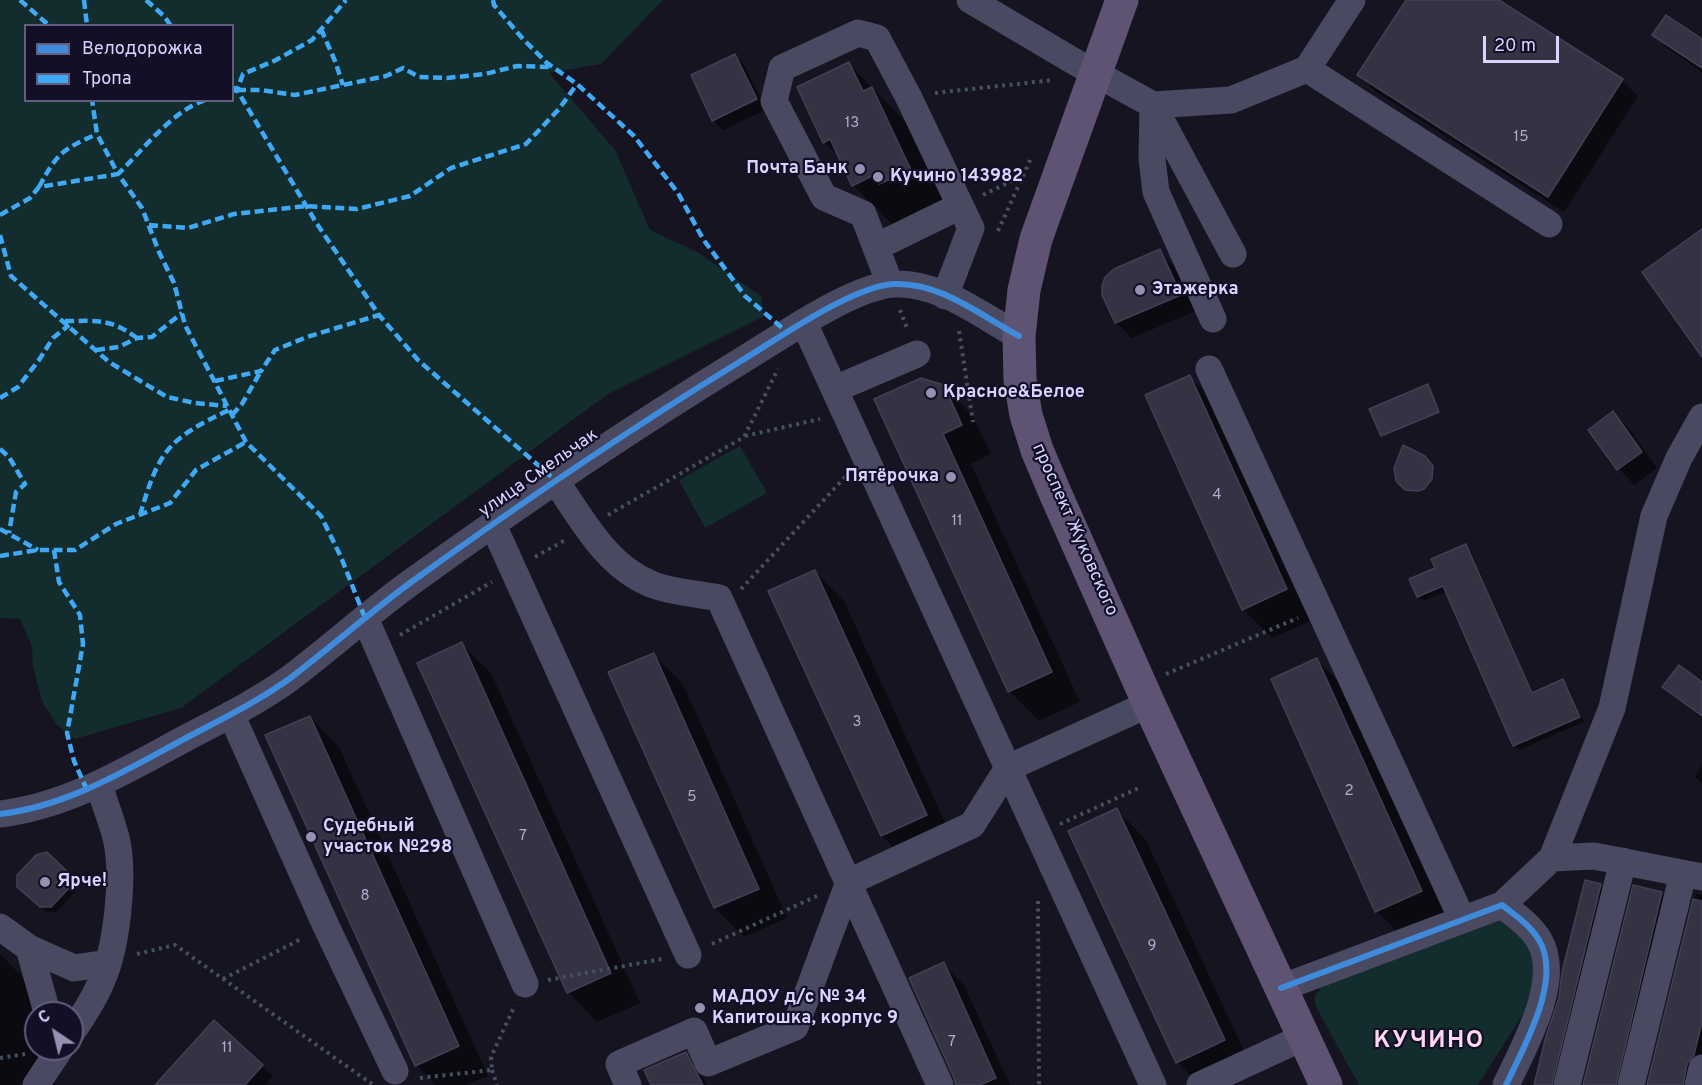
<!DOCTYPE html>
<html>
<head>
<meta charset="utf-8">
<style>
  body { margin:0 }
  #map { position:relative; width:1702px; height:1085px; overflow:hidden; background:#161421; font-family:Overpass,sans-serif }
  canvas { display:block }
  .legend { position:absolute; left:24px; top:24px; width:210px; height:78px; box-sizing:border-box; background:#130f26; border:2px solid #625e7d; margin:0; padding:8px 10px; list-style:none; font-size:18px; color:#d9d4ff }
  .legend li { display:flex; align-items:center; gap:12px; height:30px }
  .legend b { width:30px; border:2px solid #625e7d }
  .north { position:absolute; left:24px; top:1001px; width:60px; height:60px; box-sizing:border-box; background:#130f26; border:2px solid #625e7d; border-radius:50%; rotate:325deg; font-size:16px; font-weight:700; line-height:24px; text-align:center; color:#d9d4ff }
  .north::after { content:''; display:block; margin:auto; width:21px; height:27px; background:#9591b1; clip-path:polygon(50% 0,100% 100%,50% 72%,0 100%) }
  .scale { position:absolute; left:1483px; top:36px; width:76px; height:27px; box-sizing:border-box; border:3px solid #d9d4ff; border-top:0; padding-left:8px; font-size:18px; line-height:21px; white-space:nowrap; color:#d9d4ff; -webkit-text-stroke:4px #130f26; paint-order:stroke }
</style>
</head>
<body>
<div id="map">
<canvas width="1702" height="1085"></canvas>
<ul class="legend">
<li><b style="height:8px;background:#408adc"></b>Велодорожка</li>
<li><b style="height:8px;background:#3fa9f5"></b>Тропа</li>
</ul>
<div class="north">С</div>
<div class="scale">20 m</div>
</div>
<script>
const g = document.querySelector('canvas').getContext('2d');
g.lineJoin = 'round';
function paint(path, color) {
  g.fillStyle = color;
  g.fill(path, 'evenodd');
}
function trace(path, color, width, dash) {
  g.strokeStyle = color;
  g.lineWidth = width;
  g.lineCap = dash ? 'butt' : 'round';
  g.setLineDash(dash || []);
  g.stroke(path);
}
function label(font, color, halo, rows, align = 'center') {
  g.font = font + ' Overpass,sans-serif';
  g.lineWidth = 4.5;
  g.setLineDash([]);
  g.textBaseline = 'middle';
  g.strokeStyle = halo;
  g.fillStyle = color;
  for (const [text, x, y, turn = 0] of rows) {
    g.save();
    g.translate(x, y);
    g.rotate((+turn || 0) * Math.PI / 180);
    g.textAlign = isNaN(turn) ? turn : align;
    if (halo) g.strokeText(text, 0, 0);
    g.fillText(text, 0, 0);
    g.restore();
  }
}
paint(new Path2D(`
  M 0,0 L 663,0 L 601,64 L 549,73 L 615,150 L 650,230 L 699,253 L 761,296 L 764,316 L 608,394 L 181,708 L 75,739 L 57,725 L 42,701 L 33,667 L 32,647 L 20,619 L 0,618 ZM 26,26 L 232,26 L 232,100 L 26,100 Z
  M 740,446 L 767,493 L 705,528 L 679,480 Z
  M 1503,919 L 1520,925 L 1535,960 L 1531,1001 L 1478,1085 L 1359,1085 L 1315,1005 L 1315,996 L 1332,973 Z`), '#132c2d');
paint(new Path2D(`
  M 1407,0 L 1496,0 L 1622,81 L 1638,96 L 1564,212 L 1375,91 L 1359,75 Z
  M 1654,35 L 1702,41 L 1702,72 L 1670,50 Z
  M 735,56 L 745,66 L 766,110 L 723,130 L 713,120 Z
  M 849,64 L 917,134 L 955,215 L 898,230 L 853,185 L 841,159 L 824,142 Z
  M 1159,251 L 1175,267 L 1196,311 L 1132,338 L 1116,322 Z
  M 1190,377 L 1219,406 L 1315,619 L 1272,638 L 1243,609 Z
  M 944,386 L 973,416 L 991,454 L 971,464 L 1080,702 L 1039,721 L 1009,691 L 876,400 Z
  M 1613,413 L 1629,429 L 1657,468 L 1634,485 L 1619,469 L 1590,430 Z
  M 1466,546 L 1471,551 L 1533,694 L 1563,681 L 1568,686 L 1584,722 L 1519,750 L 1514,745 L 1447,591 L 1423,601 L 1418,596 Z
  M 815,572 L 844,601 L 955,844 L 911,865 L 882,836 Z
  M 461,644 L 491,673 L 640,1003 L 597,1022 L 568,992 Z
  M 653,654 L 683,684 L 787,918 L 744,937 L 715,908 L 610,673 Z
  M 1317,660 L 1346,689 L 1450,921 L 1406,941 L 1377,911 L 1273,679 Z
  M 1702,684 L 1702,718 L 1675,697 L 1664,687 Z
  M 310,717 L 339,747 L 488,1076 L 467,1085 L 436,1085 L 416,1065 Z
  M 1702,766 L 1702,784 L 1695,776 Z
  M 1117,810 L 1146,840 L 1253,1070 L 1200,1085 L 1177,1062 Z
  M 47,854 L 75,881 L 75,892 L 56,912 L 47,912 L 24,892 Z
  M 1600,885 L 1605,890 L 1556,1085 L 1536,1085 Z
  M 1662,893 L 1666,898 L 1620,1085 L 1585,1085 Z
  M 1696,893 L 1702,895 L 1702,1058 L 1687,1085 L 1649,1085 Z
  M 0,954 L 43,998 L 36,1013 L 36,1049 L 57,1049 L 53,1068 L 55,1085 L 0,1085 Z
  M 943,964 L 964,985 L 1010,1085 L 957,1085 Z
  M 686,1054 L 696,1064 L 707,1085 L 652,1085 Z
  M 262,1066 L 273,1076 L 265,1085 L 157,1085 Z`), '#0007');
const building = new Path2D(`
  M 1406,0 L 1499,0 L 1623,79 L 1548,197 L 1357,75 Z
  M 1666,15 L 1702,39 L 1702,68 L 1652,35 Z
  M 735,54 L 757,99 L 712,121 L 691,75 Z
  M 849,62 L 863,91 L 872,87 L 911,170 L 879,184 L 874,175 L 852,186 L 830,139 L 823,143 L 797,87 Z
  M 1702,229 L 1702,357 L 1642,272 Z
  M 1160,249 L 1181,295 L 1115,323 L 1102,295 L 1102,286 L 1105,277 L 1114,269 Z
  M 1190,375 L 1287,589 L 1242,610 L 1145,395 Z
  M 921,378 L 944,385 L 962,425 L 943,434 L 1052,672 L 1008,692 L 874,399 Z
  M 1428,384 L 1439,412 L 1381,436 L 1369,409 Z
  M 1613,411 L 1642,452 L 1617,470 L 1588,430 Z
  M 1403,445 L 1425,456 L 1433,466 L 1432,479 L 1424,489 L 1418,491 L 1405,490 L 1396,481 L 1394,468 Z
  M 1466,544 L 1532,693 L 1563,679 L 1580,717 L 1513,746 L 1443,586 L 1417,597 L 1409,579 L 1435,568 L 1431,559 Z
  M 815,570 L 927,815 L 881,836 L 768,591 Z
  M 462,642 L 611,973 L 567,993 L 417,663 Z
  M 654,653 L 759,889 L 714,908 L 608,672 Z
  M 1317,658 L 1422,891 L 1375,912 L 1271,679 Z
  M 1679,665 L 1702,682 L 1702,716 L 1662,687 Z
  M 310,716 L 459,1046 L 415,1066 L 265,735 Z
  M 1117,808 L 1225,1040 L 1176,1063 L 1068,831 Z
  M 47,852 L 71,875 L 71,886 L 51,907 L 40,907 L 17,887 L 17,875 L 36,855 Z
  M 1585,880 L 1601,884 L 1552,1085 L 1534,1085 L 1546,1036 L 1559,998 L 1562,972 Z
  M 1633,885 L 1662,892 L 1616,1085 L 1583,1085 Z
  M 1693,899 L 1702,901 L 1702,1022 L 1694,1055 L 1687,1064 L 1683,1085 L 1647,1085 Z
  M 944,962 L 996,1078 L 980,1085 L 956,1085 L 954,1078 L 909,978 Z
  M 214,1020 L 263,1065 L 245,1085 L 155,1085 Z
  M 686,1052 L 703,1085 L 651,1085 L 644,1070 Z`);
paint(building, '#343243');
trace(building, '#433f54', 1.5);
trace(new Path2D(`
  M 935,93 L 1053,80
  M 983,195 L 1024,175
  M 998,231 L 1032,156
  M 900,310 L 908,331
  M 959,331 L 973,422
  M 745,436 L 820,419
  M 608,515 L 744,437 L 778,369
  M 535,557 L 565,540
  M 741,589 L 846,476
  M 400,635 L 492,582
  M 1166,674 L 1298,618
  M 1060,824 L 1139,788
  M 1038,901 L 1039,1085
  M 712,944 L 817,896
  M 137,954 L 175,945 L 372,1084
  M 223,979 L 303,938
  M 548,980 L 662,959
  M 0,1058 L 25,1054
  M 492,1070 L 497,1085
  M 420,1078 L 492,1070 L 491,1057 L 515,1005`), '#44505f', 4, [3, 4.5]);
trace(new Path2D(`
  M 970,0 L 1075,62 L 1153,105 L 1231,100 L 1307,69 L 1352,0
  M 1307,69 L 1549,224
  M 1153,105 L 1152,159 L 1156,192 L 1213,319
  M 1155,109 L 1233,254
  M 876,247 L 960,206
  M 890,284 L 863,214 L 824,197 L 774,101 L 782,68 L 858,33 L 877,38 L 908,96 L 971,228 L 945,296
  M 804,323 L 1153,1085
  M 1209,369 L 1462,919
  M 835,389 L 917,354
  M 555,480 C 582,519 606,566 651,584 C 670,592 699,594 719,598 L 940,1085
  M 493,525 L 688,955
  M 365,618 L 525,984
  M 231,714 L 326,926 L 395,1071
  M 0,814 C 68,806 126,770 186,738 C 220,720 257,702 289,679 C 330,648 369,613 410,583 C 518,505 628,430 741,361 C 779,338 853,286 894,284 C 940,282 980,315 1019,336
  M 1552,858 L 1594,856 L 1702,877
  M 1502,905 L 1552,858 L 1612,708 L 1654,516 L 1679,458 L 1702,417
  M 0,927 L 29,948 L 47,1012
  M 29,948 L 74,968 L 108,963
  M 1281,988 L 1502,905 C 1515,915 1530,925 1539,940 C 1563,980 1523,1048 1506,1085
  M 72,1032 C 83,1016 95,998 102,980 C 117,947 124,877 117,842 C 113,823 104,803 99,784
  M 36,1085 L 60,1049
  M 628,1085 L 619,1064 L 694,1031 L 708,1063 L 795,1027 L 849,882 L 972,825 L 1008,768 L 1149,704
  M 1200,1085 L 1304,1037
  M 1567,1085 L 1623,861
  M 1631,1085 L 1683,874
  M 1698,1085 L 1702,1068`), '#4a4962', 27);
trace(new Path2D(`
  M 1122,0 L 1036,239 L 1024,290 L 1019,336 L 1020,380 L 1026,415 L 1037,450 L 1056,495 L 1149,704 L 1326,1085`), '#5e5373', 33);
trace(new Path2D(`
  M 20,0 L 45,22 L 52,26
  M 84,0 L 87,26
  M 146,0 L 164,16 L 171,26
  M 493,0 L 494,5 L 523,39 L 547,63 L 577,84 L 634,136 L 678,193 L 703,239 L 745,296 L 788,333
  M 321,29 L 335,61 L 343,85
  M 232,87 L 237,90 L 317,224 L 379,315 L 418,360 L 555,480
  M 237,90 L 261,90 L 295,95 L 386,76 L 403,68 L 419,77 L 447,78 L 485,74 L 517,66 L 553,67
  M 232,91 L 237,90 L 243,74 L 276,60 L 312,40 L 346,0
  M 205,100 C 172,111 142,151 118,174 L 142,208 L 159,252 L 174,283 L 185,325 L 246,442 L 321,516 L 341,557 L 365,618
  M 39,187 C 57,153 63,149 97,134
  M 0,215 L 30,198 L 39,187 L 118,174 L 97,134 L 92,100
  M 149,225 L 188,228 L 234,214 L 306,206 L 357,209 L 410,196 L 451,168 L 526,144 L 559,109 L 577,84
  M 0,235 L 11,276 L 109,362 L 167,397 L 195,403 L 227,406
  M 65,321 C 97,321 110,318 137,338
  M 96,350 L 119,347 L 137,338 L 152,337 L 182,313
  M 215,381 L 261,371 L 275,350 L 307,337 L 379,315
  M 0,398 L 18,387 L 39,360 L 53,338 L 69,325
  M 232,415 L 242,404 L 261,371
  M 0,449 L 9,457 L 25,484 L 16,492 L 9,533
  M 140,515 C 159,450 168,439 229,410
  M 0,529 L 38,550
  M 54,550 L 59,582 L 80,615 L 83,644 L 67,733 L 74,761 L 87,790
  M 0,556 L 38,550 L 75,550 L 116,524 L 170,503 L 196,470 L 246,442`), '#3fa9f5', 4.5, [9, 4.5]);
trace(new Path2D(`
  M 0,814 C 68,806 126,770 186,738 C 220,720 257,702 289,679 C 330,648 369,613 410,583 C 518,505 628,430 741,361 C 779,338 853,286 894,284 C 940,282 980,315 1019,336
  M 1281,988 L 1502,905 C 1515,915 1530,925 1539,940 C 1563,980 1523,1048 1506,1085`), '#408adc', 6);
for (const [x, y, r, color] of [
  [860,169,6,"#9591b1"],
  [878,177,6,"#9591b1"],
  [1140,290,6,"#9591b1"],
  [931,393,6,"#9591b1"],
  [951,477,6,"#9591b1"],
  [311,837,6,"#9591b1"],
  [45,882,6,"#9591b1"],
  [700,1008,6,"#9591b1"]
]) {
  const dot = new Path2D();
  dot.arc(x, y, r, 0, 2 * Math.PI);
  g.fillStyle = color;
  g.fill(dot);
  trace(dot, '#130f26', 2);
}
label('15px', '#b0acd0', null, [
  ["13",852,124],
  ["15",1521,138],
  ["4",1217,496],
  ["11",957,522],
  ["3",857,723],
  ["2",1349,792],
  ["5",692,798],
  ["7",523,837],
  ["8",365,897],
  ["9",1152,947],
  ["7",952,1043],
  ["11",227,1049]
]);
label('bold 18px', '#d9d4ff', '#130f26', [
  ["Почта Банк",848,169,"right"],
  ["Кучино 143982",890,177],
  ["Этажерка",1152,290],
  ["Красное&Белое",943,393],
  ["Пятёрочка",939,477,"right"],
  ["Судебный",323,827],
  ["участок №298",323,848],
  ["Ярче!",57,882],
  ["МАДОУ д/с № 34",712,998],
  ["Капитошка, корпус 9",712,1019]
], 'left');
label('18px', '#d9d4ff', '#130f26', [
  ["улица Смельчак",539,474,-35],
  ["проспект Жуковского",1074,530,66]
]);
g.letterSpacing = '1.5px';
label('bold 24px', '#ffd6f0', '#130f26', [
  ["КУЧИНО",1429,1042]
]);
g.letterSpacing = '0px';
</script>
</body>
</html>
